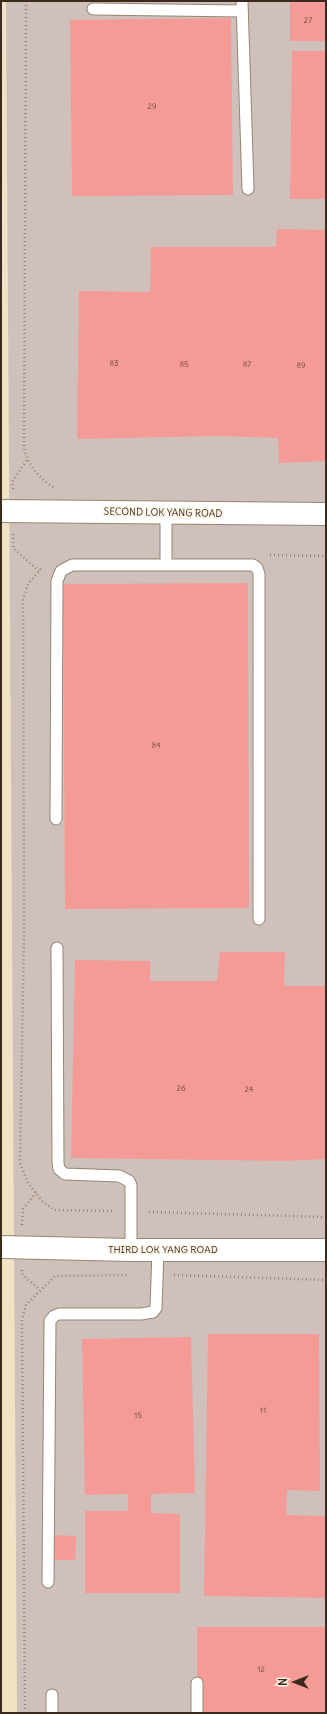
<!DOCTYPE html>
<html>
<head>
<meta charset="utf-8">
<style>
  body { margin:0 }
  #map { position:relative; width:327px; height:1714px; overflow:hidden; background:#efe3c4; font-family:Delius,sans-serif }
  canvas { display:block }
  .frame { position:absolute; inset:0; border:2px solid #3b2a1e; pointer-events:none }
  .north { position:absolute; left:275px; top:1662px; width:40px; height:40px; -webkit-text-stroke:3px #fcf5e5; paint-order:stroke; rotate:270deg; font-size:11px; font-weight:700; line-height:16px; text-align:center; color:#3b2a1e }
  .north::after { content:''; display:block; margin:auto; width:14px; height:18px; background:#3b2a1e; clip-path:polygon(50% 0,100% 100%,50% 72%,0 100%) }
</style>
</head>
<body>
<div id="map">
<canvas width="327" height="1714"></canvas>
<div class="frame"></div>
<div class="north">N</div>
</div>
<script>
const g = document.querySelector('canvas').getContext('2d');
g.lineJoin = 'round';
function paint(path, color) {
  g.fillStyle = color;
  g.fill(path, 'evenodd');
}
function trace(path, color, width, dash) {
  g.strokeStyle = color;
  g.lineWidth = width;
  g.lineCap = dash ? 'butt' : 'round';
  g.setLineDash(dash || []);
  g.stroke(path);
}
function label(font, color, halo, rows, align = 'center') {
  g.font = font + ' Delius,sans-serif';
  g.lineWidth = 3;
  g.setLineDash([]);
  g.textBaseline = 'middle';
  g.strokeStyle = halo;
  g.fillStyle = color;
  for (const [text, x, y, turn = 0] of rows) {
    g.save();
    g.translate(x, y);
    g.rotate((+turn || 0) * Math.PI / 180);
    g.textAlign = isNaN(turn) ? turn : align;
    if (halo) g.strokeText(text, 0, 0);
    g.fillText(text, 0, 0);
    g.restore();
  }
}
paint(new Path2D(`
  M 6,1 L 326,1 L 326,1713 L 17,1713 Z`), '#d0c0bb');
paint(new Path2D(`
  M 290,1 L 326,1 L 326,41 L 290,41 Z
  M 231,18 L 233,195 L 72,196 L 70,20 Z
  M 292,51 L 326,51 L 326,199 L 290,199 Z
  M 277,229 L 326,230 L 326,461 L 279,463 L 278,438 L 217,436 L 77,439 L 79,291 L 150,292 L 151,247 L 276,247 Z
  M 248,583 L 249,908 L 65,909 L 63,584 Z
  M 220,952 L 285,952 L 284,986 L 326,986 L 326,1159 L 284,1161 L 71,1158 L 75,960 L 150,961 L 150,981 L 217,981 Z
  M 208,1334 L 319,1334 L 320,1491 L 287,1490 L 286,1515 L 326,1516 L 326,1598 L 204,1596 Z
  M 191,1337 L 195,1493 L 151,1494 L 151,1513 L 180,1514 L 180,1593 L 85,1593 L 85,1511 L 128,1511 L 128,1494 L 85,1495 L 82,1339 Z
  M 53,1535 L 76,1536 L 75,1560 L 52,1560 Z
  M 197,1627 L 326,1627 L 326,1713 L 197,1713 Z`), '#f59b97');
const lane = new Path2D(`
  M 242,1 L 248,189
  M 93,9 L 242,11
  M 166,564 L 166,513
  M 56,819 L 57,581 L 61,571 L 72,565 L 253,565 L 257,568 L 259,574 L 259,919
  M 57,948 L 58,1163 L 59,1169 L 65,1174 L 119,1176 L 129,1181 L 131,1185 L 131,1250
  M 48,1582 L 50,1321 L 54,1316 L 59,1314 L 141,1314 L 153,1312 L 156,1308 L 158,1250
  M 197,1683 L 197,1713
  M 52,1695 L 52,1713`);
const street = new Path2D(`
  M 1,511 L 326,514
  M 1,1247 L 131,1250 L 326,1250`);
trace(lane, '#958671', 13);
trace(street, '#958671', 24);
trace(new Path2D(`
  M 26,1 L 24,448 C 28,466 40,479 55,488
  M 13,489 L 12,482 L 27,460
  M 13,534 L 13,548 L 39,571
  M 270,555 L 326,556
  M 41,569 L 28,584 L 23,600 L 24,932 L 20,1163 L 28,1183 L 42,1201 L 54,1210 L 114,1211
  M 149,1212 L 326,1217
  M 22,1225 L 23,1209 L 36,1193
  M 22,1270 L 22,1274 L 40,1290
  M 174,1275 L 326,1280
  M 25,1713 L 22,1319 L 26,1305 L 55,1276 L 129,1275`), '#958671', 2.5, [1, 3]);
trace(lane, '#fff', 11);
trace(street, '#fff', 22);
label('8px', '#6a463c', null, [
  ["27",308,21],
  ["29",152,107],
  ["83",114,364],
  ["85",184,365],
  ["87",247,365],
  ["89",301,366],
  ["84",156,746],
  ["26",181,1089],
  ["24",249,1090],
  ["11",263,1411],
  ["15",138,1416],
  ["12",261,1670]
]);
label('10px', '#3b2a1e', '#fcf5e5', [
  ["SECOND LOK YANG ROAD",163,513,1],
  ["THIRD LOK YANG ROAD",163,1250]
]);
</script>
</body>
</html>
